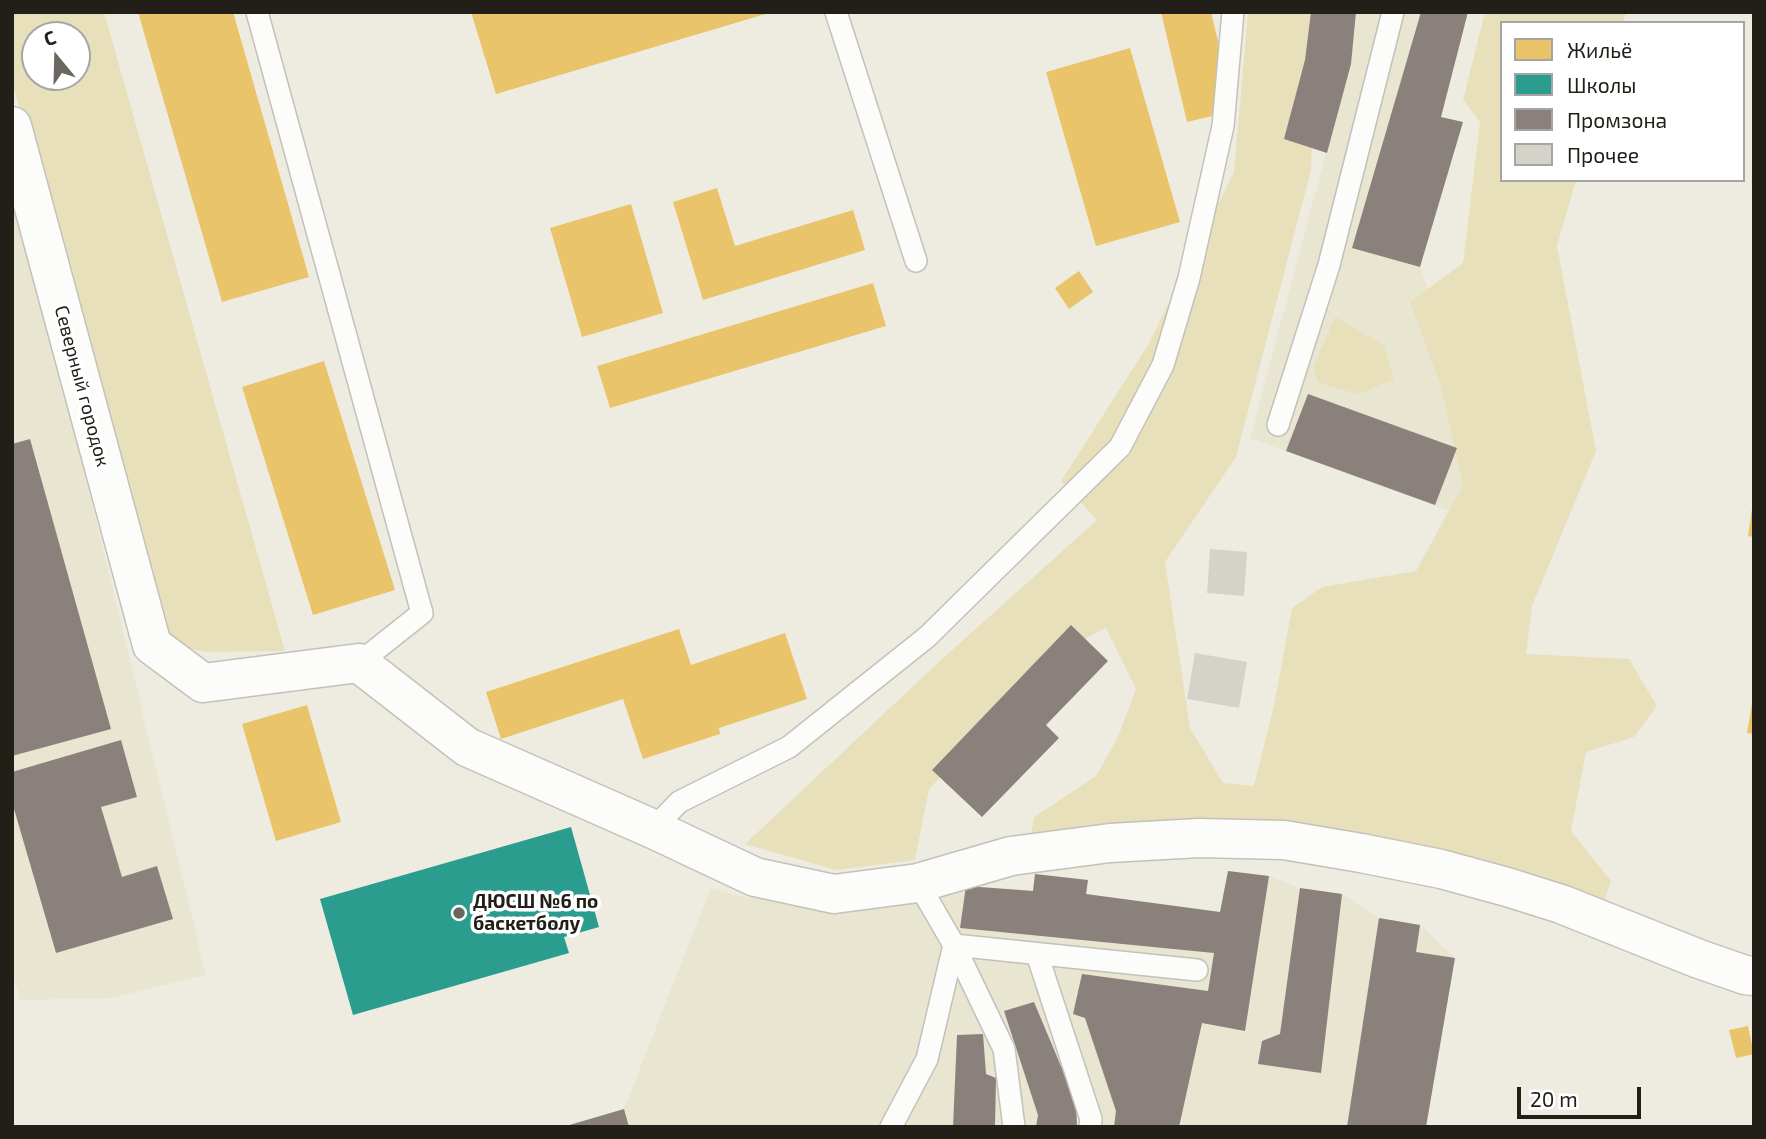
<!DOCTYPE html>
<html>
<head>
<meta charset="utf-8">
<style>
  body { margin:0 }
  #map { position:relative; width:1766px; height:1139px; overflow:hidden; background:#eeece1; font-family:"Exo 2",sans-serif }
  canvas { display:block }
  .frame { position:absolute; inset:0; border:14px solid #211f18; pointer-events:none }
  .legend { position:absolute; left:1500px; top:21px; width:245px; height:161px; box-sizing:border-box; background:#fff; border:2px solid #a6a5a3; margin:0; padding:9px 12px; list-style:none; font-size:21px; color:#211f18 }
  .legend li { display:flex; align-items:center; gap:14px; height:35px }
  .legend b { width:35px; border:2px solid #a6a5a3 }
  .north { position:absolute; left:21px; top:21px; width:70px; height:70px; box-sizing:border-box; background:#fff; border:2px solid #a6a5a3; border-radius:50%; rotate:341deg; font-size:19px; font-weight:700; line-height:28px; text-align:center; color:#211f18 }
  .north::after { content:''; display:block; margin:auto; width:24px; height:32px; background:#69675e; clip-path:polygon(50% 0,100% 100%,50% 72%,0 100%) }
  .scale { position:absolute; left:1517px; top:1087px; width:124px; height:32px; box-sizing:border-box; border:4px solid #211f18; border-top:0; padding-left:9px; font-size:21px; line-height:24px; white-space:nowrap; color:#211f18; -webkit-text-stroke:5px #fff; paint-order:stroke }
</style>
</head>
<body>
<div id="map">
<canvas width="1766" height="1139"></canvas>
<div class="frame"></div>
<ul class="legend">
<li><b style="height:19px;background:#e9c46a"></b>Жильё</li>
<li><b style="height:19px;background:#2a9d8f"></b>Школы</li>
<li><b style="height:19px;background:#8a817c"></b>Промзона</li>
<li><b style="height:19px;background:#d4d3ca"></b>Прочее</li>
</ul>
<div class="north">С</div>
<div class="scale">20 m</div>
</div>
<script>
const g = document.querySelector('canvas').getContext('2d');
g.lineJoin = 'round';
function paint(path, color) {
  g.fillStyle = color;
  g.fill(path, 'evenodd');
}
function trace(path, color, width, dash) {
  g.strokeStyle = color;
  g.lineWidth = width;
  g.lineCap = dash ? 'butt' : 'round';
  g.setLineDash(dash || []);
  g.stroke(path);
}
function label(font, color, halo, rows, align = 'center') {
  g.font = font + ' "Exo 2",sans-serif';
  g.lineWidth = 7;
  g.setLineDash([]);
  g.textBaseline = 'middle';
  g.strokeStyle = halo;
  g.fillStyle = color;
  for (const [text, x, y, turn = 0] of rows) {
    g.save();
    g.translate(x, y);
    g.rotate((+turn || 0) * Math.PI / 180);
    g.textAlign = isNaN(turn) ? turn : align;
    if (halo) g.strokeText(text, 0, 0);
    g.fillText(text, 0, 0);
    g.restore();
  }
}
paint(new Path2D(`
  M 1311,12 L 1468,12 L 1441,117 L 1463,122 L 1420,267 L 1490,463 L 1471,519 L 1250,438 L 1326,153 L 1284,139 Z
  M 12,202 L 71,416 L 206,975 L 111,998 L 20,1000 L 12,970 Z
  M 1228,871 L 1269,876 L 1300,888 L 1342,894 L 1379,918 L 1420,925 L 1455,958 L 1426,1127 L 563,1127 L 624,1109 L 711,888 L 740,896 L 832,909 L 966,886 L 1033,890 L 1035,874 L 1088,880 L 1087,894 L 1220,912 Z`), '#e8e5d1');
paint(new Path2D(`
  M 12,12 L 104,12 L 285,651 L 208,652 L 184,648 L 160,621 L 12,81 ZM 35,35 L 77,35 L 77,77 L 35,77 Z
  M 1248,12 L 1317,12 L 1311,170 L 1236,457 L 1165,562 L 1190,728 L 1223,783 L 1254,786 L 1274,705 L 1292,608 L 1322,587 L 1416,571 L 1463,485 L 1440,383 L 1410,302 L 1463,263 L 1480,122 L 1463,100 L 1485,12 L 1626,12 L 1623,23 L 1502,23 L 1502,180 L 1576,180 L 1557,246 L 1596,451 L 1532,606 L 1526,654 L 1629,659 L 1657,706 L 1634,737 L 1586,752 L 1571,831 L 1611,881 L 1605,899 L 1451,856 L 1030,840 L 1034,817 L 1096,776 L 1118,737 L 1136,689 L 1106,628 L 1067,648 L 929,789 L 915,860 L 836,870 L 745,844 L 941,660 L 1097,520 L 1061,481 L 1148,345 L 1234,172 Z
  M 1335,317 L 1384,345 L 1394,379 L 1358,394 L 1319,383 L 1313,368 Z`), '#e7e0bb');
paint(new Path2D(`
  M 138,12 L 233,12 L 309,277 L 222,302 Z
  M 471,12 L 769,12 L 769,13 L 496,94 Z
  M 1161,12 L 1211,12 L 1219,45 L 1216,115 L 1187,122 Z
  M 1130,48 L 1180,222 L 1096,246 L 1046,72 Z
  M 717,188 L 735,246 L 853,210 L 865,250 L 703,300 L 673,202 Z
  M 631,204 L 663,313 L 582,337 L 550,228 Z
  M 1079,271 L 1093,292 L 1069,309 L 1055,288 Z
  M 873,283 L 886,326 L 610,408 L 597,366 Z
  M 324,361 L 395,590 L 313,615 L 242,387 Z
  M 1752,509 L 1754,509 L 1754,537 L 1748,536 Z
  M 679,629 L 691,665 L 785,633 L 807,699 L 719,728 L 720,734 L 643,759 L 623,699 L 501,739 L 486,692 Z
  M 1752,704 L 1754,704 L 1754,734 L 1747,733 Z
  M 307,705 L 341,822 L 276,841 L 242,724 Z
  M 1748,1026 L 1754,1054 L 1736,1058 L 1729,1030 Z`), '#e9c46a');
paint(new Path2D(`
  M 571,827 L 599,927 L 564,937 L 569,953 L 353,1015 L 320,899 Z`), '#2a9d8f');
paint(new Path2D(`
  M 1311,12 L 1356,12 L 1351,64 L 1327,153 L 1284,139 L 1305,60 Z
  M 1421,12 L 1468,12 L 1441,117 L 1463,122 L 1420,267 L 1352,248 Z
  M 1308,394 L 1457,448 L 1435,505 L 1286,451 Z
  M 30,439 L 111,729 L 12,756 L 12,444 Z
  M 1071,625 L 1108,661 L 1046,725 L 1059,738 L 982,817 L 932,770 Z
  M 121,740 L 137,797 L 101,807 L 122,877 L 157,866 L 173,919 L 56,953 L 12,802 L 12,772 Z
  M 1228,871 L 1269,876 L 1245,1031 L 1202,1023 L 1179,1127 L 1114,1127 L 1116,1111 L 1085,1018 L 1073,1014 L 1082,974 L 1208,991 L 1214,953 L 960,928 L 966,886 L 1033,891 L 1035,874 L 1088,880 L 1086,894 L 1220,912 Z
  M 1300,888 L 1342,894 L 1321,1073 L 1258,1064 L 1262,1041 L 1280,1034 Z
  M 1379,918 L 1420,925 L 1416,952 L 1455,958 L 1426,1127 L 1347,1127 Z
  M 1034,1002 L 1076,1102 L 1077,1127 L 1036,1127 L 1038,1115 L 1004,1011 Z
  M 983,1034 L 986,1074 L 996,1078 L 995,1127 L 953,1127 L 957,1035 Z
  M 624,1109 L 629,1127 L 566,1127 L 566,1126 Z`), '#8a817c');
paint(new Path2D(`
  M 1210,549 L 1247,552 L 1244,596 L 1207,593 Z
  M 1195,653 L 1247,662 L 1239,708 L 1187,699 Z`), '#d4d3ca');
const service = new Path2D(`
  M 257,12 L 422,613 L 359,663
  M 836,12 L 916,261
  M 1278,425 L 1329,265 L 1393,12
  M 653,829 L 679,802 L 789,747 L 927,637 L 1120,447 L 1163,365 L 1189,278 L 1223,126 L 1233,12
  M 954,945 L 1197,970
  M 954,945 L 1004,1049 L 1014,1127
  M 1037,954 L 1091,1119 L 1090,1127
  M 891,1127 L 927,1059 L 954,945 L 918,883`);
const minor = new Path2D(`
  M 12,126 L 152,645 L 203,683 L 359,663 L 467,747 L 653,829 L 755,877 L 834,894 L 918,883 L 1011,856 L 1110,843 L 1199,838 L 1284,840 L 1361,853 L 1441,869 L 1507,887 L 1561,904 L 1699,959 L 1745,975 L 1754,976`);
trace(service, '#c3c1b9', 24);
trace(minor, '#c3c1b9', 41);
trace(service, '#fcfcfa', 21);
trace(minor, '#fcfcfa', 38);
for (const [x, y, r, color] of [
  [459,913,7,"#69675e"]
]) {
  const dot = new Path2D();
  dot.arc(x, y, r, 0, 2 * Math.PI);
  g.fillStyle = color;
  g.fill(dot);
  trace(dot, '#fff', 2.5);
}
label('19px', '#211f18', '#fff', [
  ["Северный городок",82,386,75]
]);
label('bold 19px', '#211f18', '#fff', [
  ["ДЮСШ №6 по",473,902],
  ["баскетболу",473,924]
], 'left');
</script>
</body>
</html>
